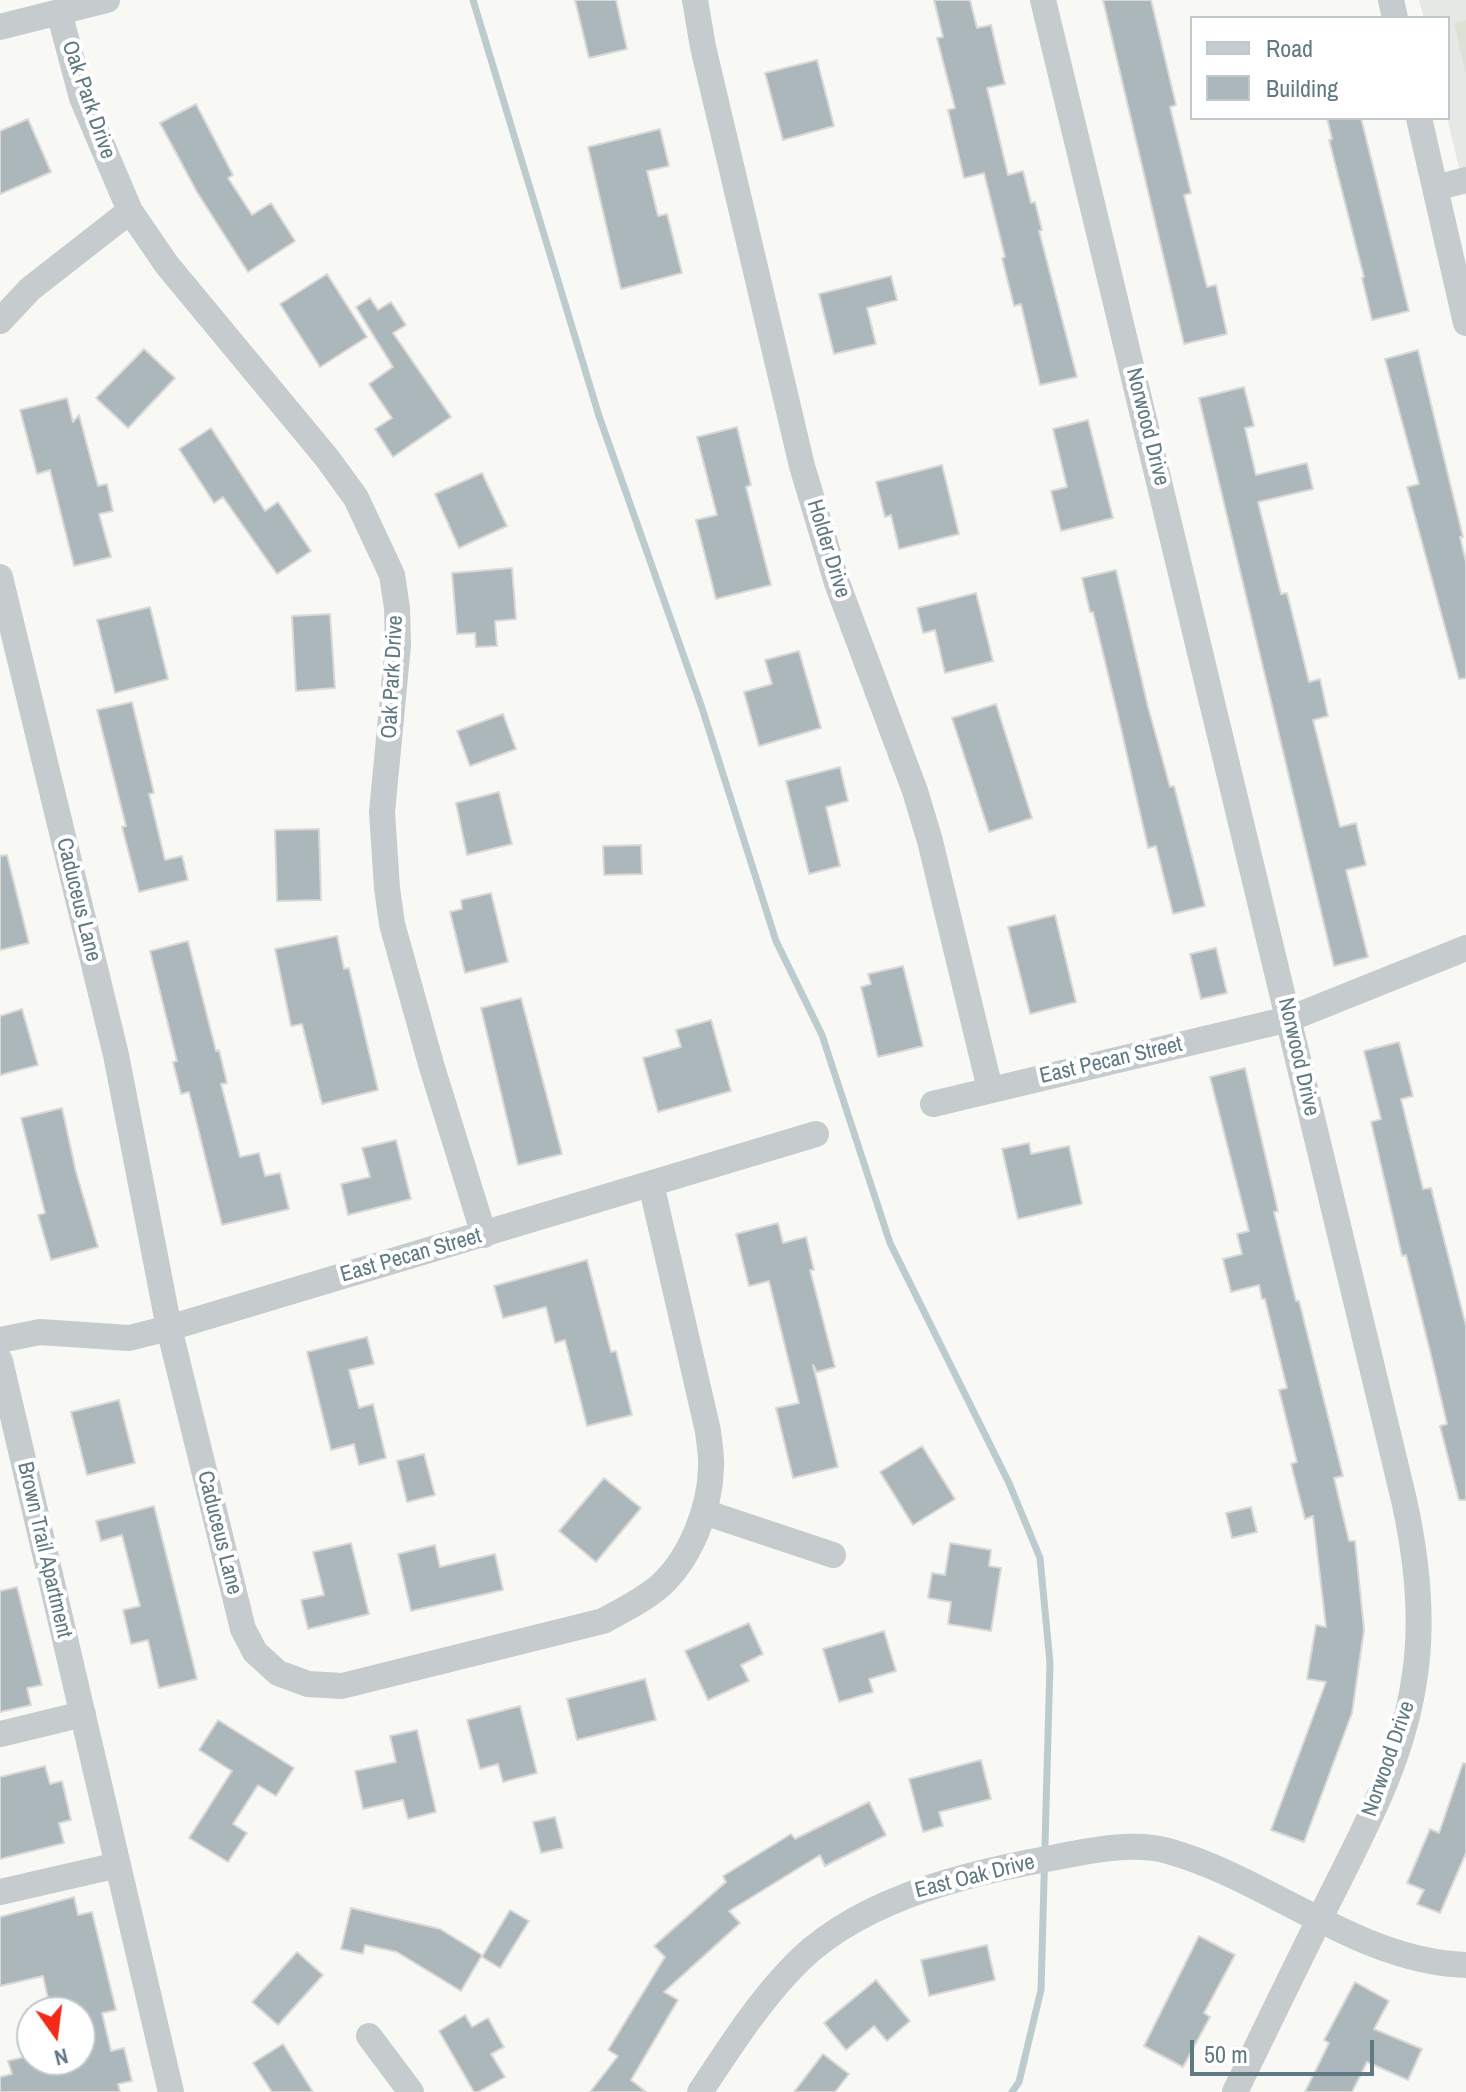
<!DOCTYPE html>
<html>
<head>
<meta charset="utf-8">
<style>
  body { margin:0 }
  #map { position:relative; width:1466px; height:2092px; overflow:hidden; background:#f8f8f5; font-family:"Archivo Narrow",sans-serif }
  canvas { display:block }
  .legend { position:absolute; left:1190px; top:16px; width:260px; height:104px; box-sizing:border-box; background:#fff; border:2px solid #bfc9cd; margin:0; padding:10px 14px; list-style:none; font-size:24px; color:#607983 }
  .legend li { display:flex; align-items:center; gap:16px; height:40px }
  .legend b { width:40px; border:2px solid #bfc9cd }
  .north { position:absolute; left:16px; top:1996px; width:80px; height:80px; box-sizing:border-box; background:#fff; border:2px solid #bfc9cd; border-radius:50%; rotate:166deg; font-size:22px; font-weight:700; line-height:32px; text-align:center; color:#607983 }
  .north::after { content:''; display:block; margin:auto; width:28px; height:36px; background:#f42a19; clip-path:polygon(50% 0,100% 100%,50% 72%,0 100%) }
  .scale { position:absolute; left:1190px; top:2040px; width:184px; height:36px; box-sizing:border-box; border:4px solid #607983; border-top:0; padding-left:10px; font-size:24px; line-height:28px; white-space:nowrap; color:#607983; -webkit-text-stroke:6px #fff; paint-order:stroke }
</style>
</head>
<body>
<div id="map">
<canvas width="1466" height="2092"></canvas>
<ul class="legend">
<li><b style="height:10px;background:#c6cbce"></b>Road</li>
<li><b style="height:22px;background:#abb7bb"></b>Building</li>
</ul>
<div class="north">N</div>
<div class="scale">50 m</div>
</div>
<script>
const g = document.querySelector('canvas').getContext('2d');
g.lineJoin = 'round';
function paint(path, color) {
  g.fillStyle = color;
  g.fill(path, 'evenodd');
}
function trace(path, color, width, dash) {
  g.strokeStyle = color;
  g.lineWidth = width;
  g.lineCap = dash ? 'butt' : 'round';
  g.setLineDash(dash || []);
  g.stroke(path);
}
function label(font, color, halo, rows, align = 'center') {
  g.font = font + ' "Archivo Narrow",sans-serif';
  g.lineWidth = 8;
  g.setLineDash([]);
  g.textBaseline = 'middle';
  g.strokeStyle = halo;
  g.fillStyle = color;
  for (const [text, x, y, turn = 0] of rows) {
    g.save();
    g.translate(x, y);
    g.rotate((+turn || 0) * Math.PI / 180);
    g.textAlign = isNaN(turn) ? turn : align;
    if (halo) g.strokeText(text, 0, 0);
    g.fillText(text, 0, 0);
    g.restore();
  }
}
paint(new Path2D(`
  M 1419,0 L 1466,0 L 1466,196 L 1447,118 L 1448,18 L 1424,18 Z`), '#e6e8e6');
paint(new Path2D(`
  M 1466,20 L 1466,74 L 1454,23 Z`), '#dbe1d5');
trace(new Path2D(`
  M 473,0 L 599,416 L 702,708 L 776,941 L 822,1035 L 890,1243 L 1009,1483 L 1040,1558 L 1050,1663 L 1041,1990 L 1019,2082 L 1012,2092`), '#bcccce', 7);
const building = new Path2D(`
  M 575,0 L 616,0 L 627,49 L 589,58 Z
  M 934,0 L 970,0 L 977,28 L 991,25 L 1005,84 L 987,88 L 1008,175 L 1023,171 L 1031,203 L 1035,202 L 1042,230 L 1039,231 L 1077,377 L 1040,385 L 1021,304 L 1014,306 L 1002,258 L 1005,257 L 984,173 L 964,178 L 948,110 L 955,108 L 937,38 L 943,37 Z
  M 1103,0 L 1151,0 L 1176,105 L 1170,107 L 1191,193 L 1184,195 L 1207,287 L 1216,285 L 1227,334 L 1184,344 Z
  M 817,60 L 834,126 L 783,140 L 765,73 Z
  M 196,104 L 233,175 L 228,178 L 252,215 L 271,203 L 295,241 L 248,272 L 197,192 L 160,123 Z
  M 1327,118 L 1361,118 L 1409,311 L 1372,320 L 1362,278 L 1364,277 L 1329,140 L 1332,139 Z
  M 28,119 L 51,172 L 0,194 L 0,131 Z
  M 660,129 L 669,166 L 647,171 L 658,216 L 667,214 L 682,273 L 621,289 L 588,147 Z
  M 327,274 L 367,337 L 320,367 L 280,304 Z
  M 891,276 L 897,300 L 867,308 L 876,344 L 834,354 L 819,294 Z
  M 370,298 L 378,310 L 391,302 L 406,325 L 393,333 L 451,417 L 393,457 L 375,429 L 392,418 L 369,384 L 393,367 L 356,307 Z
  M 144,349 L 175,378 L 128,428 L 96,398 Z
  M 1418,350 L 1463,537 L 1460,537 L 1466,562 L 1466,678 L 1459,679 L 1407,487 L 1419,484 L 1385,359 Z
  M 1244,387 L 1254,426 L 1245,428 L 1256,475 L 1307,463 L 1313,489 L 1258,502 L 1281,594 L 1287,593 L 1309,682 L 1320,679 L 1328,716 L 1313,720 L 1340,827 L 1356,823 L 1366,865 L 1346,870 L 1368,957 L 1334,966 L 1199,398 Z
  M 67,398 L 73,422 L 79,415 L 98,486 L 107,484 L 113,511 L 99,514 L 111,557 L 74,566 L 50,470 L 37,474 L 20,410 Z
  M 1088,420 L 1113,518 L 1061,531 L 1051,491 L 1067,487 L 1053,429 Z
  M 737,427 L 751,485 L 746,487 L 771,585 L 716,599 L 696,520 L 717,515 L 697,437 Z
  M 211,428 L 265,511 L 278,502 L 311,551 L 277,574 L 223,497 L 214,503 L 179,449 Z
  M 942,465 L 959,534 L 899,549 L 891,515 L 885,517 L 876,482 Z
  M 482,473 L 507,526 L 459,548 L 435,494 Z
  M 512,568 L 516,619 L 495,621 L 497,646 L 476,647 L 475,633 L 457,634 L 452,573 Z
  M 1116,570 L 1148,707 L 1170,787 L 1174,786 L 1205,906 L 1173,914 L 1156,846 L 1148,848 L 1118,715 L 1093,612 L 1090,612 L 1082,578 Z
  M 976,593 L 993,661 L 945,673 L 935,630 L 923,633 L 917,608 Z
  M 150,607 L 168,679 L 115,693 L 97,620 Z
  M 330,614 L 335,688 L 296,691 L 292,616 Z
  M 799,651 L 821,728 L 759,746 L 744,692 L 772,684 L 765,660 Z
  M 132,702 L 154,793 L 149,794 L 165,860 L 182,856 L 188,880 L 139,892 L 122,827 L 126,826 L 97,710 Z
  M 996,704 L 1032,818 L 989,832 L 952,718 Z
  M 503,714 L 516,749 L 470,766 L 457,731 Z
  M 840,767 L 848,801 L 826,807 L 840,866 L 809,874 L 786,781 Z
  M 499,792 L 512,844 L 467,855 L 456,803 Z
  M 319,829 L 321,900 L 277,901 L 275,830 Z
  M 641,845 L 642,874 L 604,875 L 603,846 Z
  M 7,855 L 29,943 L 0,950 L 0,856 Z
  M 491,893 L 508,962 L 465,973 L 450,912 L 462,909 L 461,900 Z
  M 1055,915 L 1076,1002 L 1030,1014 L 1008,927 Z
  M 337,936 L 344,969 L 349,968 L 378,1090 L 322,1104 L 302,1024 L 291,1026 L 275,949 Z
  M 188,941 L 216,1051 L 219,1050 L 227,1083 L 221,1084 L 240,1157 L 259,1153 L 265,1176 L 280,1173 L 289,1209 L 222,1225 L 189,1092 L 181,1094 L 173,1062 L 177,1061 L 150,951 Z
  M 1216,948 L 1227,993 L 1201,999 L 1190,954 Z
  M 903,966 L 923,1046 L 878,1057 L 861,987 L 871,984 L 868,974 Z
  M 521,998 L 562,1154 L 518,1165 L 481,1008 Z
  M 22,1009 L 38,1065 L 0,1075 L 0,1016 Z
  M 711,1020 L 731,1091 L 658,1112 L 643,1058 L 681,1047 L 676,1030 Z
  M 1399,1042 L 1413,1096 L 1401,1099 L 1423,1189 L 1431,1188 L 1466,1326 L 1466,1500 L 1459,1500 L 1440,1426 L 1447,1424 L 1430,1351 L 1406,1255 L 1402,1256 L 1371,1122 L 1381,1119 L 1364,1051 Z
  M 1245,1068 L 1278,1211 L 1274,1212 L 1296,1301 L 1299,1301 L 1343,1476 L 1334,1478 L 1349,1541 L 1355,1541 L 1364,1630 L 1352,1713 L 1304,1842 L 1271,1830 L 1326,1682 L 1307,1679 L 1316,1625 L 1326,1627 L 1313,1516 L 1305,1519 L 1291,1464 L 1297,1462 L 1279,1390 L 1287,1388 L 1265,1299 L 1262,1299 L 1259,1285 L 1231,1292 L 1223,1259 L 1242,1254 L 1237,1234 L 1249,1231 L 1210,1077 Z
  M 62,1108 L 76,1172 L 98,1247 L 51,1260 L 38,1215 L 45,1213 L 21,1118 Z
  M 396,1140 L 411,1199 L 348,1215 L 341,1184 L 370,1177 L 362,1148 Z
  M 1029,1143 L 1031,1154 L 1069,1146 L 1082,1204 L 1018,1219 L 1002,1149 Z
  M 778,1223 L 783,1243 L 806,1237 L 814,1270 L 810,1270 L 835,1367 L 817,1372 L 813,1365 L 838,1467 L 793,1478 L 776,1408 L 799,1403 L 769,1281 L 749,1286 L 736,1234 Z
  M 587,1260 L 611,1352 L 616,1351 L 632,1415 L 587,1426 L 565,1340 L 555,1343 L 546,1307 L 503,1318 L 494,1286 Z
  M 367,1337 L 374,1364 L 349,1370 L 359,1408 L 373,1404 L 386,1458 L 359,1465 L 354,1444 L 331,1450 L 307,1352 Z
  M 119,1400 L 135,1463 L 87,1475 L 71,1412 Z
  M 922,1446 L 955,1499 L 913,1525 L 880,1472 Z
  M 424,1454 L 435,1495 L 407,1502 L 397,1461 Z
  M 604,1478 L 641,1508 L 596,1562 L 559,1531 Z
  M 154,1506 L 197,1679 L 159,1688 L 148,1640 L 131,1644 L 123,1610 L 140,1606 L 122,1535 L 101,1541 L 96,1521 Z
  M 1251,1507 L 1257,1532 L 1232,1538 L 1226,1513 Z
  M 351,1543 L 369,1614 L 308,1629 L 301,1600 L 324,1595 L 313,1552 Z
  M 950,1543 L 991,1550 L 989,1566 L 1001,1568 L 991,1631 L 948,1624 L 951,1602 L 928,1598 L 932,1573 L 945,1575 Z
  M 435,1545 L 440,1567 L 495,1554 L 503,1590 L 411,1611 L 398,1554 Z
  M 17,1587 L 42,1685 L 27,1688 L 31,1705 L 0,1712 L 0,1591 Z
  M 749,1623 L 763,1654 L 741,1665 L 749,1681 L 708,1700 L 685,1651 Z
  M 884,1631 L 896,1671 L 869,1679 L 873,1692 L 839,1702 L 823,1649 Z
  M 645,1679 L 656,1720 L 577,1740 L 567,1699 Z
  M 520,1706 L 537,1773 L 503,1782 L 498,1764 L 480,1769 L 467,1720 Z
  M 218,1720 L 294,1768 L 276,1796 L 258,1785 L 233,1824 L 247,1833 L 228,1862 L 189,1838 L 232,1771 L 199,1750 Z
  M 417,1730 L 436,1812 L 408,1819 L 403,1800 L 363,1809 L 355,1771 L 396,1762 L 390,1736 Z
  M 981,1760 L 991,1799 L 939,1812 L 943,1826 L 923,1832 L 909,1779 Z
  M 1463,1763 L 1466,1764 L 1466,1853 L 1440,1913 L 1417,1904 L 1424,1890 L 1407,1883 L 1430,1829 L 1439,1833 Z
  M 45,1766 L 50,1784 L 62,1781 L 71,1820 L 59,1823 L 64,1843 L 0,1859 L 0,1777 Z
  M 869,1802 L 886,1835 L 825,1866 L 820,1855 L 729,1911 L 740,1923 L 664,1992 L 678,2000 L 631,2080 L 646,2092 L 590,2092 L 618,2056 L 608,2050 L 665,1957 L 654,1946 L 726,1882 L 723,1876 L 791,1834 L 795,1839 Z
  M 555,1817 L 563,1848 L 541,1853 L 533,1822 Z
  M 74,1897 L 78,1915 L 92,1912 L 116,2010 L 102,2013 L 111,2051 L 124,2048 L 132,2081 L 118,2084 L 120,2092 L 0,2092 L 0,2077 L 12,2074 L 8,2061 L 32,2055 L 32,2060 L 44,2060 L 46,2066 L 80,2060 L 80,2012 L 51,2012 L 43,1976 L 0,1986 L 0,1917 Z
  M 351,1908 L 440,1929 L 482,1955 L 461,1991 L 397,1952 L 365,1945 L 363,1954 L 341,1949 Z
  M 510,1910 L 529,1921 L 500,1968 L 482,1957 Z
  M 1199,1936 L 1235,1955 L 1204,2013 L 1210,2017 L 1183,2067 L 1144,2046 Z
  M 987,1945 L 995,1980 L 929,1996 L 921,1960 Z
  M 297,1952 L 323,1975 L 278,2025 L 252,2002 Z
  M 876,1980 L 910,2021 L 887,2041 L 874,2026 L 846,2050 L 824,2023 Z
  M 1355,1982 L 1389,2001 L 1374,2029 L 1422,2049 L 1408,2080 L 1367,2062 L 1352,2092 L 1305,2092 L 1329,2043 L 1324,2040 Z
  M 465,2015 L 472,2027 L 488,2018 L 504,2047 L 491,2054 L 505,2077 L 478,2092 L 474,2092 L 439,2031 Z
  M 283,2044 L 313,2092 L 272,2092 L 253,2063 Z
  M 823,2054 L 849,2074 L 835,2092 L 794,2092 Z`);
paint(building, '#abb7bb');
trace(building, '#dad9d7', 2);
trace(new Path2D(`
  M 695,0 L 703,47 L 802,466 L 837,583 L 915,791 L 930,841 L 990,1089
  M 1043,0 L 1404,1500 C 1417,1559 1424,1621 1414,1681 C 1402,1762 1362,1834 1326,1906 C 1295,1968 1265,2030 1235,2092
  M 1391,0 L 1395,18
  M 59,12 L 82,98 L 130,211 L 167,265 L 327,458 L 356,498 L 392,575 L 397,608 L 398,645 L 382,812 L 387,888 L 392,924 L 431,1064 L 484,1235
  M 0,27 L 107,0
  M 1419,118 L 1466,323
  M 1435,188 L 1466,180
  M 0,321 L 30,289 L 130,211
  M 0,577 L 116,1055 L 169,1328 L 243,1629 L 255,1652 L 278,1673 L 308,1684 L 342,1686 L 603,1621 C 623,1610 644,1600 661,1585 C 691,1557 710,1508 711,1468 C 712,1456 709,1443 708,1431 L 651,1184
  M 933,1104 L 1289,1019 L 1466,948
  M 0,1340 L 40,1332 L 129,1338 L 169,1328 L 816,1134
  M 0,1361 L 171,2092
  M 704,1512 L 833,1555
  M 0,1734 L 83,1714
  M 0,1892 L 118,1865
  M 369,2036 L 411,2092
  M 700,2092 C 728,2050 755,2007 790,1970 C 851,1903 956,1876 1041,1860 C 1079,1853 1131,1840 1168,1851 C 1269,1879 1359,1962 1466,1965`), '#c6cbce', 26);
label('22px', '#607983', '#fff', [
  ["Oak Park Drive",88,100,71],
  ["Norwood Drive",1147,427,76],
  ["Holder Drive",828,549,73],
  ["Oak Park Drive",393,677,-87],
  ["Caduceus Lane",78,900,76],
  ["Norwood Drive",1298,1057,77],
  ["East Pecan Street",1111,1061,-13],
  ["East Pecan Street",411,1256,-16],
  ["Caduceus Lane",219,1533,76],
  ["Brown Trail Apartment",44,1550,77],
  ["Norwood Drive",1389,1759,-71],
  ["East Oak Drive",975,1877,-14]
]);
</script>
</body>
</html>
